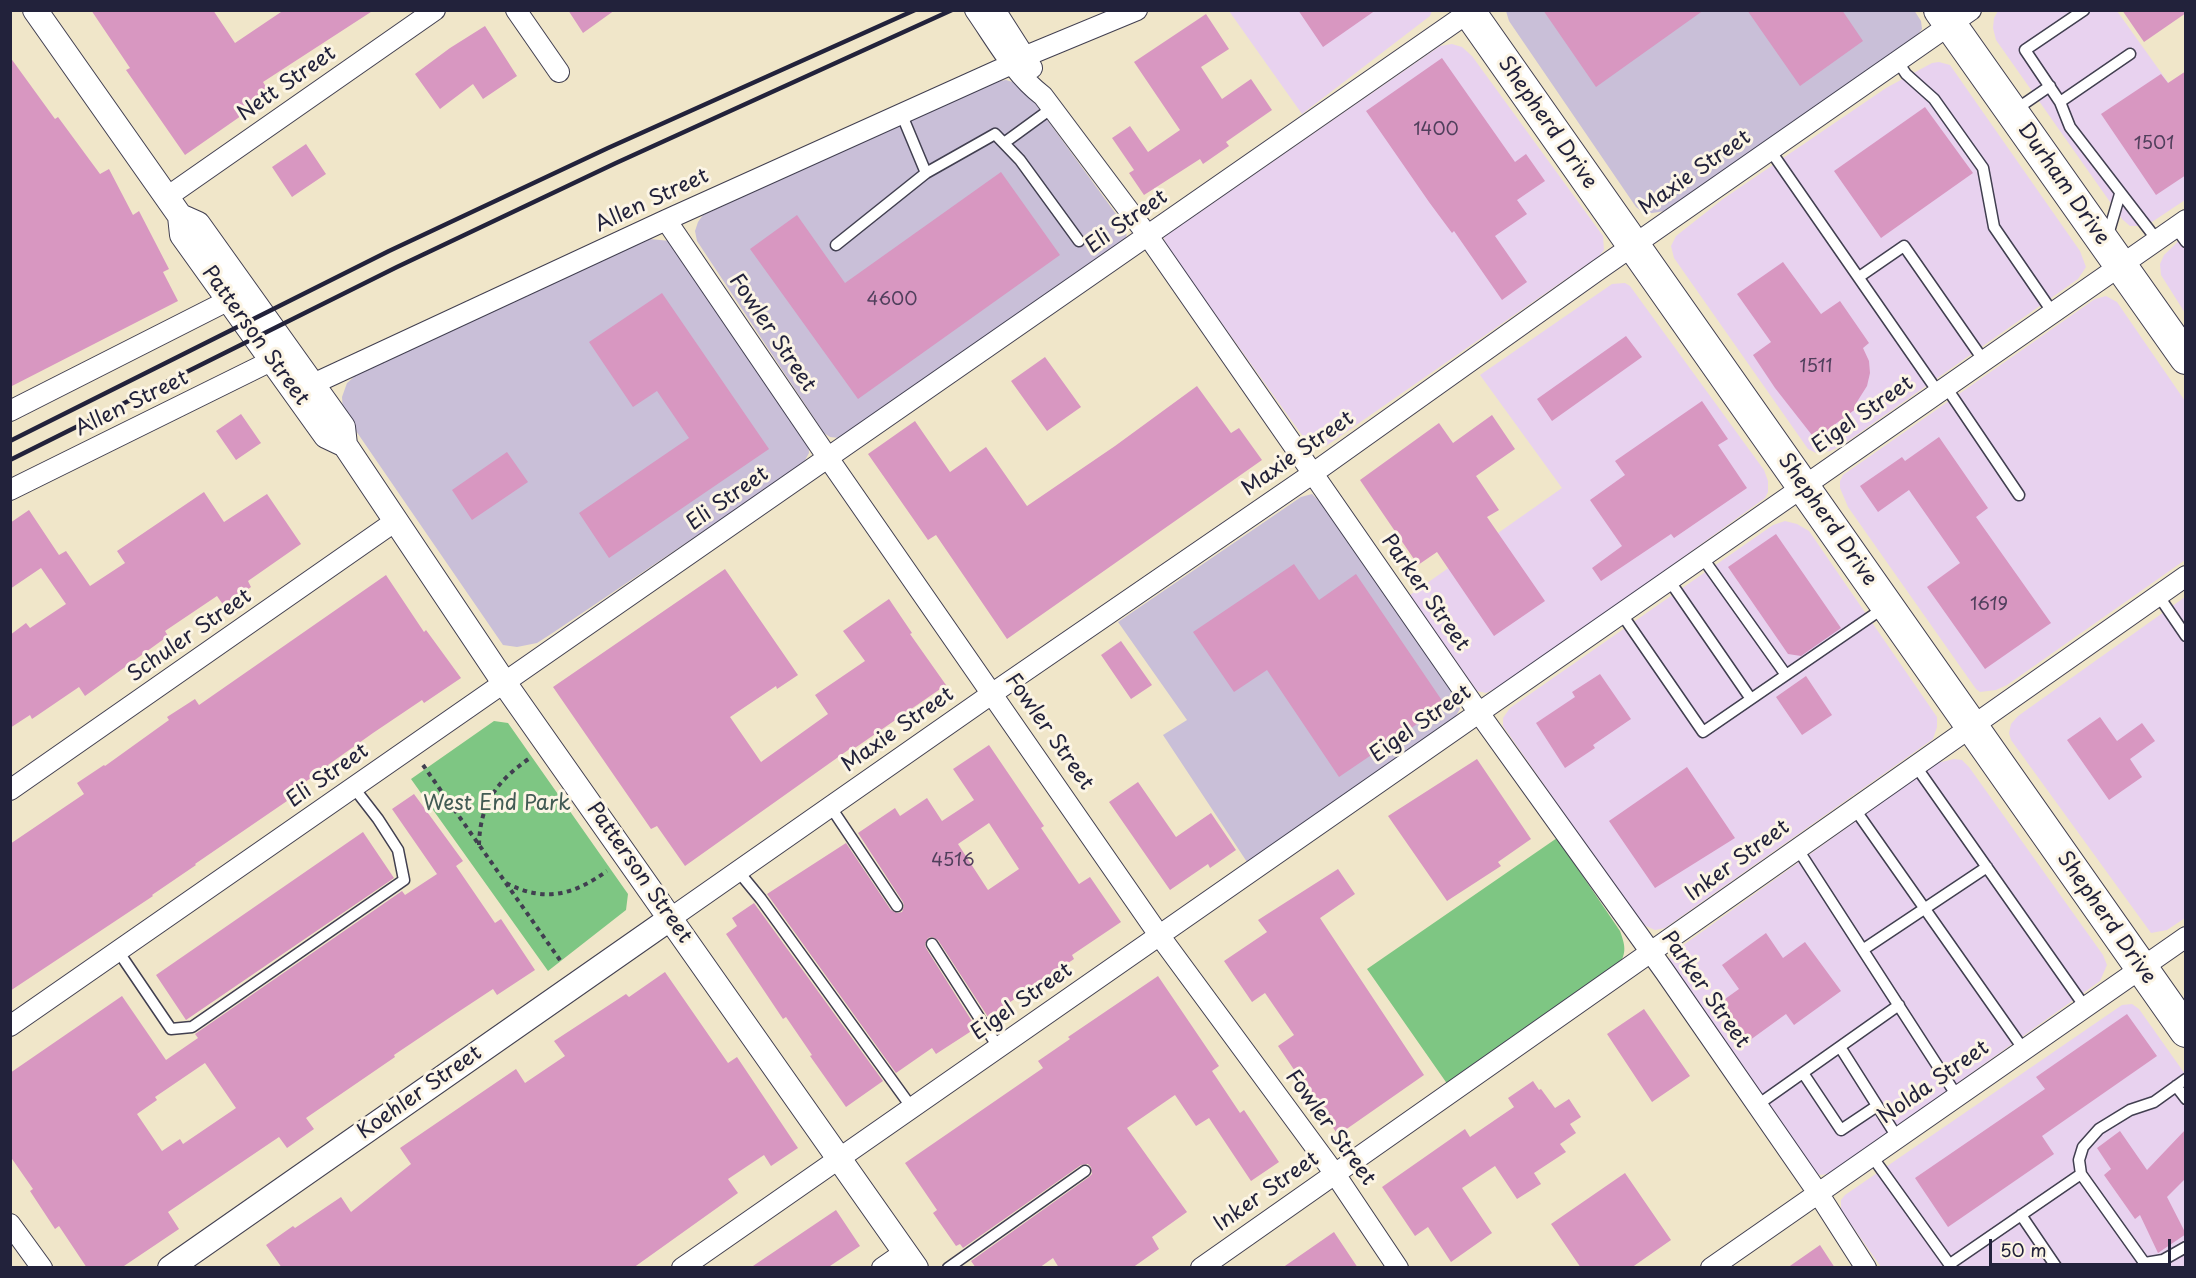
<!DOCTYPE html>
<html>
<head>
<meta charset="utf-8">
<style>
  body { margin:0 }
  #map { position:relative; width:2196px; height:1278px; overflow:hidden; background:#f0e6c9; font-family:"Playpen Sans",sans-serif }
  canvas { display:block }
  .frame { position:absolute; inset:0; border:12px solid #22223b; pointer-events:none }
  .scale { position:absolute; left:1989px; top:1239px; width:182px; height:27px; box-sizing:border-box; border:3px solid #22223b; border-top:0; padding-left:8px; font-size:18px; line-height:21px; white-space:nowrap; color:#22223b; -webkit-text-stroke:4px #fcf5e5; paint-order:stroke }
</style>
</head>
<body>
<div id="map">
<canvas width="2196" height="1278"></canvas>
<div class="frame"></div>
<div class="scale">50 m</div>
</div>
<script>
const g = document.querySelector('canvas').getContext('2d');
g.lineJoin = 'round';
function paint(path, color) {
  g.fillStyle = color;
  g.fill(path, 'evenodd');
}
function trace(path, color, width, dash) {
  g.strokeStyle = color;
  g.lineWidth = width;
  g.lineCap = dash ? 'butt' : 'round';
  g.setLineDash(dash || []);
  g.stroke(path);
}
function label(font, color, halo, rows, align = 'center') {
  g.font = font + ' "Playpen Sans",sans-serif';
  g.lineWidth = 6;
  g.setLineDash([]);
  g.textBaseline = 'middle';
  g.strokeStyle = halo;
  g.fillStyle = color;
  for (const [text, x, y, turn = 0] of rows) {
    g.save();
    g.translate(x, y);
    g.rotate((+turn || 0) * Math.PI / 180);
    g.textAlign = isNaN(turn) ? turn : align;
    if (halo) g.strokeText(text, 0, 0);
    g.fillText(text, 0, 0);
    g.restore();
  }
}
paint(new Path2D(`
  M 1229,11 L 1432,11 L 1430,16 L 1302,114 Z
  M 1998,11 L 2117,11 L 2185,106 L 2185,200 L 2152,222 L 2141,226 L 2130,226 L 2122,219 L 1996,40 L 1993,28 L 1994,18 Z
  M 1452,44 L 1462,47 L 1472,56 L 1603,236 L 1604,250 L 1599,256 L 1326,446 L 1317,448 L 1308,443 L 1299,431 L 1165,244 L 1164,237 L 1440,46 Z
  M 1939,62 L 1950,65 L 2080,251 L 2086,267 L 2078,279 L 1841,446 L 1830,451 L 1816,453 L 1808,449 L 1674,258 L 1671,246 L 1676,236 L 1723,199 L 1886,88 L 1932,63 Z
  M 2185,235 L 2185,313 L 2161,275 L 2160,264 L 2164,255 Z
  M 1625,283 L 1630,286 L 1764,470 L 1768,481 L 1768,492 L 1765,498 L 1513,680 L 1486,693 L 1477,691 L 1410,595 L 1562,488 L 1480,375 L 1612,284 Z
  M 2106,296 L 2117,302 L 2185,401 L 2185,560 L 2007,685 L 1996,690 L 1980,692 L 1976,689 L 1848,507 L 1840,488 L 1840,481 L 1843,475 L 2095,299 Z
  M 1785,521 L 1797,524 L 1809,531 L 1937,717 L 1937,727 L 1933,739 L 1665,928 L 1655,930 L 1646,926 L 1637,918 L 1503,726 L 1503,718 L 1510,708 L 1773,525 Z
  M 2185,597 L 2185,918 L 2167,930 L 2151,933 L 2011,740 L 2009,733 L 2011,724 L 2018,716 Z
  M 1954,759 L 1962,760 L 1969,767 L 2103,955 L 2107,965 L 2100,981 L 1832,1173 L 1821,1175 L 1811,1172 L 1668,962 L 1671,954 L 1937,763 Z
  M 2132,1004 L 2139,1009 L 2185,1074 L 2185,1267 L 1881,1267 L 1841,1210 L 1841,1200 L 1845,1195 L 2122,1005 Z`), '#e8d2ef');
paint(new Path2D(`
  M 1914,10 L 1921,21 L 1922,29 L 1915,38 L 1677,205 L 1665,211 L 1652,213 L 1644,213 L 1636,207 L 1509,21 L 1506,11 Z
  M 1006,80 L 1016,83 L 1024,88 L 1127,229 L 1126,239 L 1118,246 L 839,438 L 830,437 L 824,433 L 697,241 L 695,231 L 698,222 L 703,215 L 994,82 Z
  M 650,239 L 670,241 L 808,442 L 809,453 L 803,464 L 554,632 L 537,643 L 517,647 L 503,645 L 343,412 L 342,397 L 347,383 L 361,371 L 568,275 Z
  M 1312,494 L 1321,503 L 1459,701 L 1460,709 L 1454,719 L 1444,727 L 1247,862 L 1163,735 L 1187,720 L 1118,622 L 1301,497 Z`), '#c9bfd8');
paint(new Path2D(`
  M 494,721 L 508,723 L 628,894 L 626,910 L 548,971 L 411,779 Z
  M 1557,838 L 1620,931 C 1625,945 1627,952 1619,965 L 1448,1085 L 1367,969 Z`), '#7ec683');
paint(new Path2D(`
  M 91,10 L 213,10 L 235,43 L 284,10 L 374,10 L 263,82 L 271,95 L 185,155 L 126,70 L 130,68 Z
  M 568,10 L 615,10 L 583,33 Z
  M 1298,10 L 1376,10 L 1323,47 Z
  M 1543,10 L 1704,10 L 1596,87 Z
  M 1747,10 L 1842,10 L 1863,41 L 1800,86 Z
  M 2122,10 L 2186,10 L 2186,13 L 2144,42 Z
  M 1206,14 L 1229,49 L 1201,67 L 1222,99 L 1251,79 L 1272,110 L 1226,142 L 1229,146 L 1203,164 L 1200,159 L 1144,195 L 1129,173 L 1134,170 L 1112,138 L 1130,126 L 1148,152 L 1180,130 L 1134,62 Z
  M 485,26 L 517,76 L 483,99 L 473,84 L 440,109 L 415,74 L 450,48 Z
  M 10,57 L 55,119 L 58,117 L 100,174 L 109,169 L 133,215 L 139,211 L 169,269 L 163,272 L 178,301 L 10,387 Z
  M 1442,58 L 1515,162 L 1526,154 L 1545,181 L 1517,200 L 1527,214 L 1495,236 L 1527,282 L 1502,300 L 1454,231 L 1452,233 L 1429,202 L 1366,111 Z
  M 2186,71 L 2186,175 L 2156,195 L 2101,114 L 2161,74 L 2168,83 Z
  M 1925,107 L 1973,173 L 1881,238 L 1834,171 Z
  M 306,144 L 326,174 L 292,197 L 272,167 Z
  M 1001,172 L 1060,255 L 858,399 L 750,249 L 797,215 L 845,283 Z
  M 1783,262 L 1821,314 L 1840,301 L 1869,343 L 1863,348 L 1869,361 L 1870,373 L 1867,386 L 1855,405 L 1857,408 L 1815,439 L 1775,388 L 1753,355 L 1771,342 L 1737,294 Z
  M 662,293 L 769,449 L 609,558 L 579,513 L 689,438 L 657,391 L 633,407 L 589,342 Z
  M 1626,336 L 1642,357 L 1552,421 L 1537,399 Z
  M 1045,357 L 1081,407 L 1047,431 L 1011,381 Z
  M 1197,386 L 1231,433 L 1239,428 L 1262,460 L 1007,639 L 936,535 L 928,540 L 868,454 L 915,421 L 950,472 L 986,447 L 1027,506 L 1115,446 Z
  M 1702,401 L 1728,439 L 1718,445 L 1747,488 L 1674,538 L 1671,534 L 1601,581 L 1592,568 L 1622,546 L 1590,500 L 1625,475 L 1615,461 Z
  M 241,414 L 261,443 L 236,460 L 216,431 Z
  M 1492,415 L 1515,449 L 1476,476 L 1499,510 L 1487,517 L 1545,601 L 1494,636 L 1437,552 L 1418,565 L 1360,480 L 1439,423 L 1453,443 Z
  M 1939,437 L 1988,508 L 1976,517 L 2051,623 L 1985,669 L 1927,587 L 1960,563 L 1909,490 L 1878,512 L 1860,486 L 1902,457 L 1905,461 Z
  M 507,452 L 528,482 L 472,520 L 452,490 Z
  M 204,492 L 224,522 L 267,494 L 301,544 L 248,581 L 251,587 L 224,606 L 217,596 L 165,631 L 168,636 L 85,696 L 79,687 L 32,719 L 30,715 L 10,728 L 10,635 L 26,623 L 30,628 L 66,604 L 41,568 L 10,589 L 10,523 L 29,510 L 59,555 L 66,551 L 90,586 L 125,563 L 117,551 Z
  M 1776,534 L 1841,628 L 1801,656 L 1788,654 L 1728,567 Z
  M 1294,564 L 1319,600 L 1356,574 L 1445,705 L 1339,777 L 1267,670 L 1234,692 L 1193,632 Z
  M 725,569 L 798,675 L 777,689 L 776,686 L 730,717 L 761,762 L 828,714 L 815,695 L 865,661 L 843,631 L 889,599 L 912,633 L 910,634 L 946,685 L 852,750 L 851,748 L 685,866 L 657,826 L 651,829 L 553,687 Z
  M 386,575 L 424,632 L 426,630 L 461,678 L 424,703 L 422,700 L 373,733 L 328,765 L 329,766 L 284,796 L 287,801 L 195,864 L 196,865 L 152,895 L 153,896 L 10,991 L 10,844 L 84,794 L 77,783 L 104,765 L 105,766 L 169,720 L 167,717 L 195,699 L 199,705 Z
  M 1121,641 L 1152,685 L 1131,699 L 1101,655 Z
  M 1600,674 L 1631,719 L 1593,745 L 1595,748 L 1565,768 L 1536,723 L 1575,697 L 1572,692 Z
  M 1806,676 L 1832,715 L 1802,735 L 1776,697 Z
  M 2100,717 L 2117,741 L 2142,723 L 2155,741 L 2130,759 L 2142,777 L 2109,800 L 2067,740 Z
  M 989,745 L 1044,826 L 1041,828 L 1079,884 L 1090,877 L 1121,922 L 1072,955 L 1074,959 L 988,1017 L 938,940 L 932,937 L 928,938 L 925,944 L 926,948 L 975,1026 L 971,1028 L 973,1030 L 936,1054 L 932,1048 L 896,1073 L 767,894 L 846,843 L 891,910 L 897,913 L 902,912 L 904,906 L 903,902 L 858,833 L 895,808 L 900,816 L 927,798 L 942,821 L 974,800 L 953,769 ZM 989,823 L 1019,869 L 988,890 L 958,844 Z
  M 1477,759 L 1531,839 L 1498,862 L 1501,866 L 1447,901 L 1388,816 Z
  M 1687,767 L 1735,838 L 1655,888 L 1609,821 Z
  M 1138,782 L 1176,837 L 1211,813 L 1236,850 L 1210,868 L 1208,864 L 1170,890 L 1109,802 Z
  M 414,794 L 463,861 L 456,866 L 495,923 L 501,919 L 535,970 L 497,995 L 493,989 L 452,1016 L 394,1055 L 395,1057 L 306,1118 L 314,1129 L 287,1148 L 279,1137 L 168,1212 L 179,1229 L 121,1268 L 87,1268 L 59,1226 L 55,1229 L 30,1191 L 33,1189 L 10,1156 L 10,1073 L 122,996 L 166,1060 L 198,1038 L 195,1034 L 402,891 L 405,895 L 437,874 L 392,809 ZM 205,1063 L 236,1108 L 183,1144 L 180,1139 L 162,1151 L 137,1114 L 157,1100 L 155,1097 Z
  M 363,832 L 394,878 L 186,1020 L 156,975 Z
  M 1338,869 L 1355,894 L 1320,918 L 1424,1075 L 1338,1135 L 1278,1046 L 1294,1035 L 1265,993 L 1252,1002 L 1224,961 L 1267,932 L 1258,920 Z
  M 754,903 L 883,1081 L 846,1107 L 810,1056 L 812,1055 L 786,1017 L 783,1019 L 726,934 L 737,926 L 732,918 Z
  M 1766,933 L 1783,958 L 1805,942 L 1841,991 L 1794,1025 L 1786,1014 L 1746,1043 L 1718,1004 L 1739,989 L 1722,965 Z
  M 665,972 L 728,1063 L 737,1057 L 798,1148 L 771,1166 L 764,1155 L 728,1179 L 738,1193 L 633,1268 L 282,1268 L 266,1245 L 293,1226 L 295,1228 L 341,1197 L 351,1212 L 411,1164 L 400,1148 L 516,1069 L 525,1083 L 565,1056 L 554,1041 L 626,994 L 629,997 Z
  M 1158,976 L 1219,1066 L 1212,1071 L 1240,1113 L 1244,1110 L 1279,1162 L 1251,1181 L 1209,1118 L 1196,1126 L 1175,1095 L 1127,1128 L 1187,1212 L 1152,1237 L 1159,1249 L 1132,1268 L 1059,1268 L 1053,1258 L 1039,1268 L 976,1268 L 971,1261 L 1089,1177 L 1092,1174 L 1091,1167 L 1088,1164 L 1081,1165 L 963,1248 L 960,1244 L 956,1246 L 933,1213 L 937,1210 L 905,1163 L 1043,1068 L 1038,1061 L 1070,1039 L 1068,1037 Z
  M 1644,1009 L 1690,1076 L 1652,1102 L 1607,1034 Z
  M 2127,1014 L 2157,1056 L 2042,1136 L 2054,1154 L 1948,1227 L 1915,1178 L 2045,1089 L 2036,1077 Z
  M 1533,1081 L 1539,1090 L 1541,1089 L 1555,1108 L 1569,1099 L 1581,1117 L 1570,1124 L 1576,1133 L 1560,1144 L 1566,1152 L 1534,1173 L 1541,1184 L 1517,1199 L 1495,1166 L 1462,1188 L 1492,1233 L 1451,1262 L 1428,1227 L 1415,1236 L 1382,1187 L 1465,1129 L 1470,1137 L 1514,1107 L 1508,1098 Z
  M 2186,1129 L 2186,1178 L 2167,1197 L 2186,1234 L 2158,1253 L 2140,1215 L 2135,1219 L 2104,1175 L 2111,1169 L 2097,1148 L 2120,1131 L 2147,1170 Z
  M 1625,1173 L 1671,1240 L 1631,1268 L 1581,1268 L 1551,1224 Z
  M 836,1210 L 860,1246 L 827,1268 L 750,1268 Z
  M 1334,1232 L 1358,1268 L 1282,1268 Z
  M 1820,1245 L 1835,1268 L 1787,1268 Z`), '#d897c1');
const service = new Path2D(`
  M 2084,10 L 2025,50 L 2060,102 L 2070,127 L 2157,240
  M 1898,62 L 1906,74 L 1934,99 L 1983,168 L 1994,227 L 2053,313
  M 2060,102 L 2130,54
  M 2015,110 L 2050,86
  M 901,113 L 926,173 L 995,134 L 1020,160 L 1079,241
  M 1004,143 L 1052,108
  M 1770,150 L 1938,392
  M 2175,227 L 2186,242
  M 2107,238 L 2120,194
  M 836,245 L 926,173
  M 1859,277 L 1904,246 L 1984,361
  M 1946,387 L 2019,495
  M 1702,557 L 1786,675
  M 1669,580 L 1751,699
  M 2158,595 L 2186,636
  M 1621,613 L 1703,732 L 1885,607
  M 1915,765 L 2085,1007
  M 830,806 L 897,906
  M 1854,808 L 2024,1050
  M 1797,848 L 1957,1096
  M 738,871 L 761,899 L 912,1108
  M 932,944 L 998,1047
  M 1864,949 L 1987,867
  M 118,951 L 171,1029 L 192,1027 L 404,880 L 398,850 L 378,819 L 354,788
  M 1840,1047 L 1897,1137
  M 1803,1073 L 1841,1130 L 1877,1106
  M 2176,1086 L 2186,1099
  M 1756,1106 L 1899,1005
  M 1871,1155 L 1952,1268
  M 2021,1215 L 2057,1268
  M 2145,1263 L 2163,1260 L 2186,1247
  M 1950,1264 L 2081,1174
  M 948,1268 L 1085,1171
  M 2148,1268 L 2081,1174 L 2079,1160 L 2083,1147 L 2099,1129 L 2130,1110 L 2154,1102 L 2186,1079`);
const minor = new Path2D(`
  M 516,10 L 559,72
  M 975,10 C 996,40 1014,74 1043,96 L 1148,236 L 1479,713 L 1665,972 L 1818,1193 L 1866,1268
  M 995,10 L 1032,68
  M 1026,56 L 1137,10
  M 167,197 L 435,10
  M 666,220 L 828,458 L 1159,935 L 1335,1174 L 1398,1268
  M 313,384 L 666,220 L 1012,64
  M 10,411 L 229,300
  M 10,490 L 273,360
  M 10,790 L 397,520
  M 671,918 L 993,693 L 1312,474 L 1598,270 L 1971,10
  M 10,1026 L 1472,10
  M 10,1224 L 42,1268
  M 682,1268 L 2186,220
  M 882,1268 L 905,1252
  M 1201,1268 L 2186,576
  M 1711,1268 L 2186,937`);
const tertiary = new Path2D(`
  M 35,10 L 180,216 L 198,224 L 343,427 L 345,445
  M 180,216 L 182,235 L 326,436 L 345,445 L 505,684 L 916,1268
  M 170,1268 L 671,918`);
const primary = new Path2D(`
  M 1468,10 L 2186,1031
  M 1940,10 L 2186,358`);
trace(service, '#413f50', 13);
trace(minor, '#413f50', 22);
trace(tertiary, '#413f50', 26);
trace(primary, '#413f50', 34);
trace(new Path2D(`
  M 423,765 L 562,963
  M 479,845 C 480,803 497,781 530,758
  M 506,883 C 545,903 573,895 607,871`), '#413f50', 4, [4.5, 4.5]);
trace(service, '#fff', 10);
trace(minor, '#fff', 20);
trace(tertiary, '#fff', 24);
trace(primary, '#fff', 32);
trace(new Path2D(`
  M 10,441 L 389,251 L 608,148 L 915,10
  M 10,460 L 397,267 L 616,163 L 952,10`), '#22223b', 4.5);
label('18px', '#503f5c', null, [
  ["1400",1436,130],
  ["1501",2154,144],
  ["4600",892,300],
  ["1511",1816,367],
  ["1619",1989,605],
  ["4516",953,861]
]);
label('21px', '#22223b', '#fcf5e5', [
  ["Nett Street",287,84,-35],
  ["Shepherd Drive",1547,123,55],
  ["Maxie Street",1695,173,-35],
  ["Durham Drive",2063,184,55],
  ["Allen Street",652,201,-25],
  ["Eli Street",1127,222,-35],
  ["Fowler Street",772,333,56],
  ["Patterson Street",255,336,54],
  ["Allen Street",132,404,-26],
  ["Eigel Street",1863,415,-35],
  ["Maxie Street",1298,454,-35],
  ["Eli Street",728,499,-35],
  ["Shepherd Drive",1827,520,55],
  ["Parker Street",1425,593,55],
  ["Schuler Street",190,636,-35],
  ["Eigel Street",1421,724,-35],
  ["Maxie Street",898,730,-35],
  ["Fowler Street",1049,732,55],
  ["Eli Street",328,776,-35],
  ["Inker Street",1738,861,-36],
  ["Patterson Street",639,873,55],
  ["Shepherd Drive",2106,918,55],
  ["Parker Street",1705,990,55],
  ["Eigel Street",1022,1002,-35],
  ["Nolda Street",1934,1083,-35],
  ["Koehler Street",420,1093,-35],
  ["Fowler Street",1330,1128,54],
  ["Inker Street",1267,1192,-35]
]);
label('21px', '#425b54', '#fcf5e5', [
  ["West End Park",497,804]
]);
</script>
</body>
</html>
